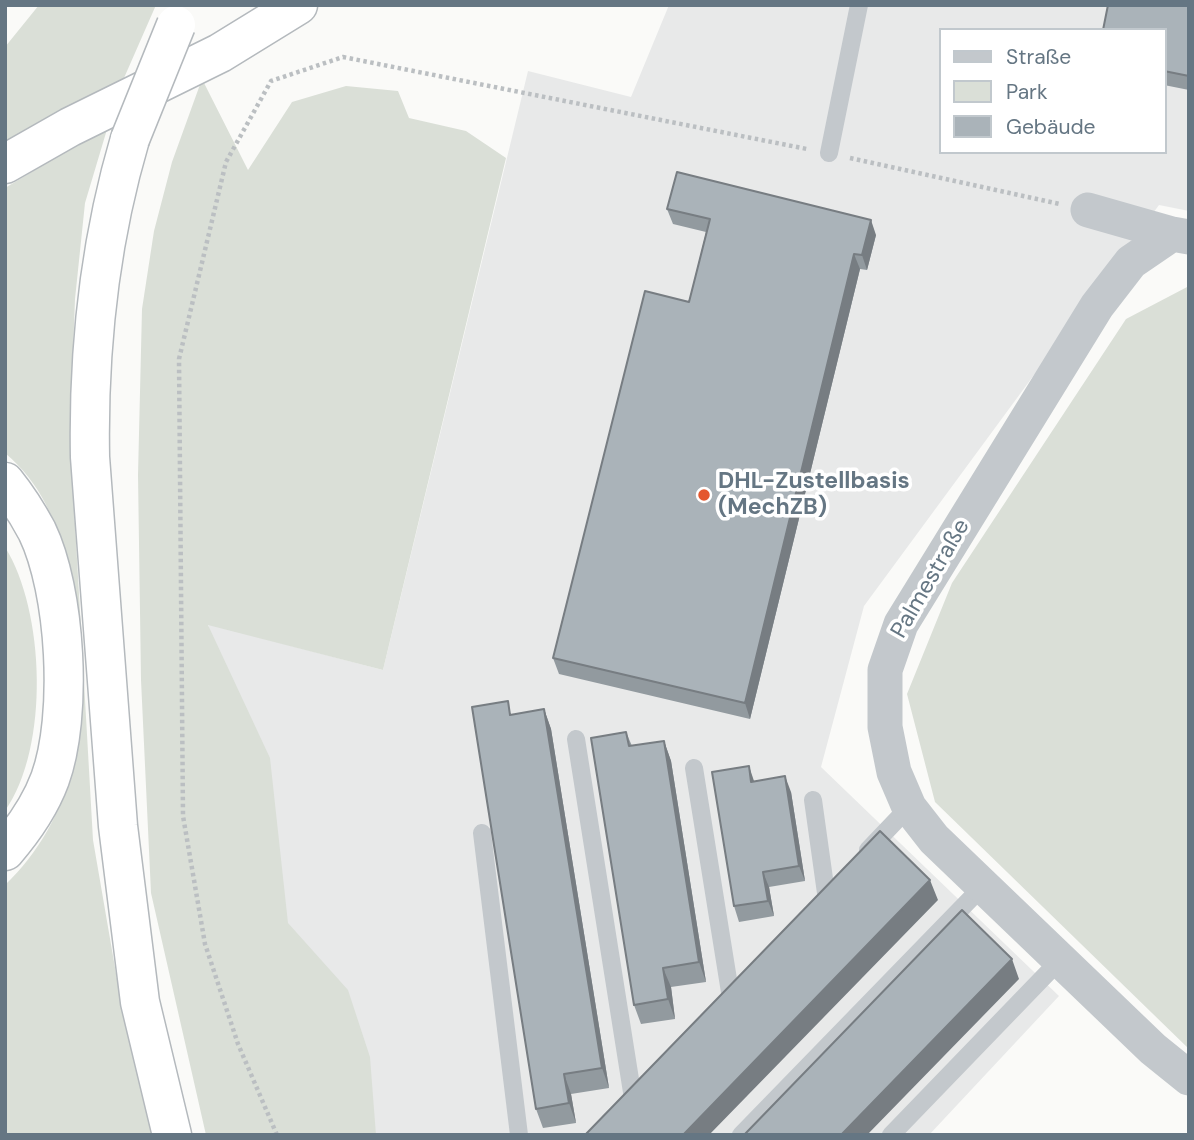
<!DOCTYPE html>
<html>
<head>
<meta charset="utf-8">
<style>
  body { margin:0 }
  #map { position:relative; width:1194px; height:1140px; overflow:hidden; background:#fafaf8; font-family:"DM Sans",sans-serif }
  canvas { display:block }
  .frame { position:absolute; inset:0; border:7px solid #657683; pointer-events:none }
  .legend { position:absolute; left:939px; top:28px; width:228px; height:126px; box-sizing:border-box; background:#fff; border:2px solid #c1c8cd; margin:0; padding:9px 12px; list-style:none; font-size:21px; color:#657683 }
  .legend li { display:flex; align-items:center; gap:14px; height:35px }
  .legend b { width:35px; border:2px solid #c1c8cd }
</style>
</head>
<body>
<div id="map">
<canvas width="1194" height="1140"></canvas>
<div class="frame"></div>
<ul class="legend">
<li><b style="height:9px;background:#c3c8cc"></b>Straße</li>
<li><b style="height:19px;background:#dadfd7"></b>Park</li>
<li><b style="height:19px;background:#aab3b9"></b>Gebäude</li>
</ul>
</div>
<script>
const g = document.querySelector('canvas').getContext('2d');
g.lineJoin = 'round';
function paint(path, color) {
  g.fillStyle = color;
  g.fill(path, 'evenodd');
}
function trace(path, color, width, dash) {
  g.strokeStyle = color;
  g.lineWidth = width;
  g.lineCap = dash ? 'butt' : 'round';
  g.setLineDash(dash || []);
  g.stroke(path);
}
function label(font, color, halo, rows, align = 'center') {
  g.font = font + ' "DM Sans",sans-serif';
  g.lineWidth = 7;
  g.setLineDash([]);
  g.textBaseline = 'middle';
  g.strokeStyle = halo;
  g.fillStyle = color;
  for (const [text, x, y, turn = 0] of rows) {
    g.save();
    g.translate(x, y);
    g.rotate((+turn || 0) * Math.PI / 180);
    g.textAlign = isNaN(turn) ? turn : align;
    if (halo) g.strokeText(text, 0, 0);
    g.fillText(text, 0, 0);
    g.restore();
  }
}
paint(new Path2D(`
  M 669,5 L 1189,5 L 1189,211 L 1159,205 L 864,606 L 821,767 L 1059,996 L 929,1135 L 316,1135 L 208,624 L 383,670 L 528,71 L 631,97 ZM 940,30 L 1164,30 L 1164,152 L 940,152 Z`), '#e8e9e9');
paint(new Path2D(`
  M 39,5 L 156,5 L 124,78 L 5,142 L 5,47 Z
  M 202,79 L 248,170 L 292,102 L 346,86 L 398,91 L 409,118 L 466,131 L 506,158 L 383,670 L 208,625 L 270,758 L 288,923 L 348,990 L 370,1057 L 376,1135 L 206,1135 L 151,893 L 141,680 L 138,475 L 142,309 L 154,231 L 172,162 Z
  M 108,126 L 85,203 L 75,299 L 70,436 L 93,840 L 118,985 L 160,1135 L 5,1135 L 5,885 C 38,854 63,810 72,766 C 77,741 71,711 71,686 C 68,601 77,514 5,453 L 5,188 Z
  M 1189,286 L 1189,1049 L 935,802 L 907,694 L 952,583 L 1126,319 Z
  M 5,547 C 45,611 50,747 5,811 Z`), '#dadfd7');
const highway = new Path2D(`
  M 130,139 C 99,244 88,348 90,457 L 118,826 L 140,1002 L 172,1135
  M 5,164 L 70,127 L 220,53 L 298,5
  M 5,482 C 17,497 28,514 37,531 C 66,591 73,716 50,779 C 40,806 24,829 5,851`);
trace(highway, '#b4b9bd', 41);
trace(new Path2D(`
  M 850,158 L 1060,204
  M 277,1135 L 238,1044 L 205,944 L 183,816 L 179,359 L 226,162 L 271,81 L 343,57 L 807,149`), '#bbbfc2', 4.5, [3.5, 3.5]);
trace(new Path2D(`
  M 829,153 L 859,5
  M 576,739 L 632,1092
  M 694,768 L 730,992
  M 813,800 L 826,893
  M 482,833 L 519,1135
  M 868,850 L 909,807
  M 741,1135 L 983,886
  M 891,1135 L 1060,960`), '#c3c8cc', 18);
trace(new Path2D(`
  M 1088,210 L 1172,234
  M 1189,237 L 1172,234 L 1131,262 L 1097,306 L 901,624 L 885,670 L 885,727 L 894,772 L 909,807 L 934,839 L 1153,1049 L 1189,1078`), '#c3c8cc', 35);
trace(highway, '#fff', 38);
const highwayBridge = new Path2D(`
  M 130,139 L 176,25`);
trace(highwayBridge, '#b4b9bd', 41, []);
trace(highwayBridge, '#fff', 38);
paint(new Path2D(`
  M 1189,5 L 1189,90 L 1164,85 L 1164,30 Z
  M 667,209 L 876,235 L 867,270 L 860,269 L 750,719 L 559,674 L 553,658 L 689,302 L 706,232 L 673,224 Z
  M 544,709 L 551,729 L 609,1088 L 571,1094 L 576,1123 L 543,1128 L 536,1109 L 512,715 Z
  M 626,732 L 632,746 L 664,741 L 671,761 L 706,982 L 671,987 L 675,1019 L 641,1024 L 634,1005 Z
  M 754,781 L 791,792 L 805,881 L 769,887 L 774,916 L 739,922 L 734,906 Z`), '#929a9f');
paint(new Path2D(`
  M 871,220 L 876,235 L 867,270 L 862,255 Z
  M 854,254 L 860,269 L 750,719 L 745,703 Z
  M 544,709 L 551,729 L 609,1088 L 602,1068 Z
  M 664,741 L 671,761 L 706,982 L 699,962 Z
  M 749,766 L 754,781 L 751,782 Z
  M 785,776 L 791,792 L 805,881 L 799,866 Z
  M 763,872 L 769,887 L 774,916 L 768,901 Z
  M 930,880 L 938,900 L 709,1135 L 683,1135 Z
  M 1012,959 L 1019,979 L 867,1135 L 841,1135 Z
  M 663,968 L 671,987 L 675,1019 L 668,999 Z
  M 564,1074 L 571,1094 L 576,1123 L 569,1103 Z`), '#777d82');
const building = new Path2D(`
  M 1108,5 L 1189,5 L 1189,76 L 1164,71 L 1164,30 L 1103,30 Z
  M 677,172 L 871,220 L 862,255 L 854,254 L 745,703 L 553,658 L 645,291 L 689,302 L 710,219 L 667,209 Z
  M 508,701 L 510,715 L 544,709 L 602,1068 L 564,1074 L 569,1103 L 536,1109 L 472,707 Z
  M 626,732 L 629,746 L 664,741 L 699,962 L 663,968 L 668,999 L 634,1005 L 591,738 Z
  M 749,766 L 751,782 L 785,776 L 799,866 L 763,872 L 768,901 L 734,906 L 712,772 Z
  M 880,831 L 930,880 L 683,1135 L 585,1135 Z
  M 962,910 L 1012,959 L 841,1135 L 744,1135 Z`);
paint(building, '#aab3b9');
trace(building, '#777d82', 2);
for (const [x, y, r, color] of [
  [704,495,7,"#e4572e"]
]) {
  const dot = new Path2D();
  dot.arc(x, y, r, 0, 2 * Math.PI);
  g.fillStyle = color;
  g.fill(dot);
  trace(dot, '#fff', 2.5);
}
label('bold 23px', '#657683', '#fff', [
  ["DHL-Zustellbasis",718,482],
  ["(MechZB)",718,508]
], 'left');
label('23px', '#657683', '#fff', [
  ["Palmestraße",931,579,-60]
]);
</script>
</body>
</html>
